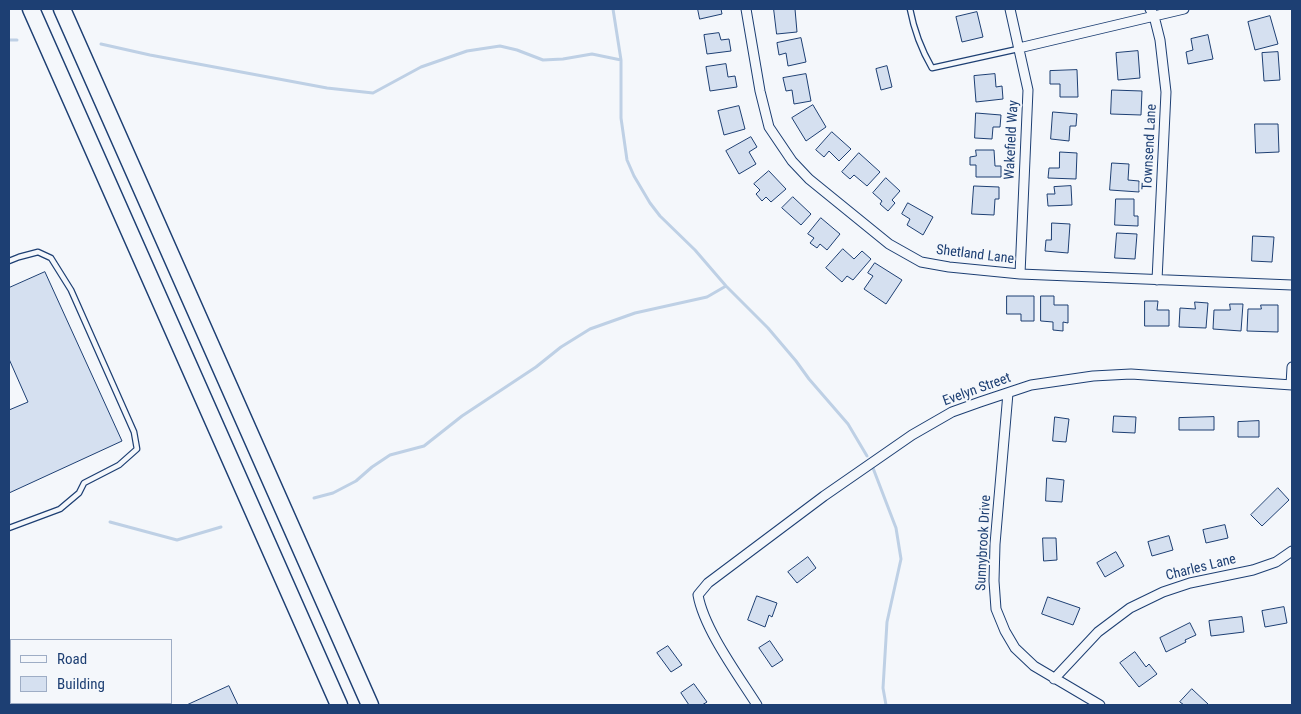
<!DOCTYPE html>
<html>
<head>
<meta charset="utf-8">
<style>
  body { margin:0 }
  #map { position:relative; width:1301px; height:714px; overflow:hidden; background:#f4f7fb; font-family:"Roboto Condensed",sans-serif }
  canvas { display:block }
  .frame { position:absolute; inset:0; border:10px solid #1d3f73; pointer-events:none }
  .legend { position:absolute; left:10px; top:639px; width:162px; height:65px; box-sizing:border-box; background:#f4f7fb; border:1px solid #9eadc5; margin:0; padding:6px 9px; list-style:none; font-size:15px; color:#1d3f73 }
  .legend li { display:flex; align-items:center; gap:10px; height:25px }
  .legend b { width:25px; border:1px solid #9eadc5 }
</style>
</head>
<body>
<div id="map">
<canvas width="1301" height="714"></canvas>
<div class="frame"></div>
<ul class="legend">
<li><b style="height:6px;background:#f4f7fb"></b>Road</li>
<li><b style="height:14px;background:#d5e0f0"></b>Building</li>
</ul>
</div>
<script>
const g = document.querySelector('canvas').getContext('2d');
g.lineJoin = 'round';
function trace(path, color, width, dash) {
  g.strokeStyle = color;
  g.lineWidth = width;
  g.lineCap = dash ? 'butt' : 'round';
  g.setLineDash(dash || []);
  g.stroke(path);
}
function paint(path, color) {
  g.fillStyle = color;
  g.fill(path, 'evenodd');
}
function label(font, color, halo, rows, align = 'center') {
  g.font = font + ' "Roboto Condensed",sans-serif';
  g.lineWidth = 4;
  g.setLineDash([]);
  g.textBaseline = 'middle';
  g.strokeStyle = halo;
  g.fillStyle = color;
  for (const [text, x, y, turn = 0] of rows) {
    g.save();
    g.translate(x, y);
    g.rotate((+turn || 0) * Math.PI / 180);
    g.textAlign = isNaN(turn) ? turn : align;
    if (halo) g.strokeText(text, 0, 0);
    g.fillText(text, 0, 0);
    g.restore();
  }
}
trace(new Path2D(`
  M 613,9 L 621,60 L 621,118 L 627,160 L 634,176 L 650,203 L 660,216 L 695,250 L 726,286 L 768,328 L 796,361 L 809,379 L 848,424 L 867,456
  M 9,40 L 17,40
  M 101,44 L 150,55 L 327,88 L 373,93 L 421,67 L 467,51 L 500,46 L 517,50 L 543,60 L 563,59 L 592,54 L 621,60
  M 873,468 L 896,528 L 901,559 L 887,622 L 883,688 L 886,705
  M 314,498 L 333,493 L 356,481 L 372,467 L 390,455 L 424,446 L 462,416 L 536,367 L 561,347 L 590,329 L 635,313 L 707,297 L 726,286
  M 110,522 L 177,540 L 221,527`), '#bed0e5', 3);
const building = new Path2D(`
  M 698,9 L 721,9 L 722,14 L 700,19 Z
  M 774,9 L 795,9 L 797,32 L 777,34 Z
  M 977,12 L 983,37 L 962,42 L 956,17 Z
  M 1270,16 L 1278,44 L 1255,50 L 1248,22 Z
  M 719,33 L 721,40 L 729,39 L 731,51 L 707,54 L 704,35 Z
  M 1208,35 L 1213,59 L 1188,64 L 1186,52 L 1193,50 L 1191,39 Z
  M 801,38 L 806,62 L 788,66 L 786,53 L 779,55 L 777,43 Z
  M 1138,51 L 1140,78 L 1118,80 L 1116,53 Z
  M 1278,52 L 1280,80 L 1264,81 L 1262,53 Z
  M 726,64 L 728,77 L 735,76 L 737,87 L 710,91 L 706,67 Z
  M 887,66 L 892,87 L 881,90 L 876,69 Z
  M 1077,70 L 1078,97 L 1060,97 L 1060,84 L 1050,84 L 1050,71 Z
  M 806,74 L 811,101 L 794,104 L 792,90 L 786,91 L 783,78 Z
  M 995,74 L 996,87 L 1002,86 L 1003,99 L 976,102 L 974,76 Z
  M 1112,90 L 1142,91 L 1141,115 L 1111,114 Z
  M 813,105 L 826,127 L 806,141 L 792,118 Z
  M 739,106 L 745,129 L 724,135 L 718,111 Z
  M 1053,112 L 1077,114 L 1076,126 L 1070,126 L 1069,141 L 1051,139 Z
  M 976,113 L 1001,115 L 1000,127 L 993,127 L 992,139 L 975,138 Z
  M 1255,124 L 1278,124 L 1279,152 L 1256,153 Z
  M 832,132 L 851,149 L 839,161 L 829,151 L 824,157 L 816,150 Z
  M 751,137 L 757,147 L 749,152 L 756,164 L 739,174 L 726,151 Z
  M 976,150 L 994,150 L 995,166 L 1001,166 L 1001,177 L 976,177 L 976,165 L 970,165 L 970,157 L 976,156 Z
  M 1060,152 L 1077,153 L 1076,179 L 1048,178 L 1049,168 L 1059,168 Z
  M 859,153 L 880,172 L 867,186 L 854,175 L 850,179 L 842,172 Z
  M 1112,163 L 1129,164 L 1128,180 L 1139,181 L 1139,192 L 1110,190 Z
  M 769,171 L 786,189 L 771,202 L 766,197 L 762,201 L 756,194 L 760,190 L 754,184 Z
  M 886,178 L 900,191 L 892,200 L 895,203 L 888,211 L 880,204 L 882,201 L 873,193 Z
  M 974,186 L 999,187 L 999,199 L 995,199 L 994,215 L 972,214 Z
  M 1071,186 L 1072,205 L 1048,206 L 1047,194 L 1055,194 L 1054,187 Z
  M 793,197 L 811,214 L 801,225 L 782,208 Z
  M 1116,199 L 1134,199 L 1134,216 L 1138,216 L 1138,226 L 1115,225 Z
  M 908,203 L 933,217 L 923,235 L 907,225 L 910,219 L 902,214 Z
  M 821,218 L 840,234 L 827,250 L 820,244 L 817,248 L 810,243 L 814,238 L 808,234 Z
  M 1052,223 L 1070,224 L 1068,253 L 1045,251 L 1046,240 L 1051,240 Z
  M 1117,233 L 1137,234 L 1135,259 L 1115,258 Z
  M 1253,236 L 1274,237 L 1272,262 L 1252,261 Z
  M 843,249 L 854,259 L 862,251 L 871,259 L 853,280 L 847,276 L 842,282 L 826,268 Z
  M 875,263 L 902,280 L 886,304 L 864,289 L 873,276 L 868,273 Z
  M 45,272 L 122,441 L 9,493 L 9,410 L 28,402 L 9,359 L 9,288 Z
  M 1007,296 L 1034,296 L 1034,321 L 1021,321 L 1021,314 L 1007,314 Z
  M 1041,296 L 1054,296 L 1054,305 L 1068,305 L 1068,323 L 1063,322 L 1063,331 L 1053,330 L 1053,322 L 1041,321 Z
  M 1145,301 L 1158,301 L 1157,310 L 1169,310 L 1169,326 L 1145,326 Z
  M 1195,302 L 1208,303 L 1206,328 L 1179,327 L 1180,308 L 1195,309 Z
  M 1230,304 L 1243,304 L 1241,331 L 1213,329 L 1214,310 L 1230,310 Z
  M 1261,305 L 1278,305 L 1278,332 L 1247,331 L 1248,309 L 1261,309 Z
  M 1114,416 L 1136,417 L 1135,433 L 1113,432 Z
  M 1055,417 L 1069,419 L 1066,442 L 1053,441 Z
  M 1214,417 L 1214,430 L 1179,430 L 1179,418 Z
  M 1259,421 L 1259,437 L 1238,437 L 1238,422 Z
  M 1047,478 L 1064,480 L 1062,502 L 1046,501 Z
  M 1278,488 L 1289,500 L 1262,526 L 1251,515 Z
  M 1225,525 L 1228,538 L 1206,543 L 1203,530 Z
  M 1169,536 L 1173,550 L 1152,556 L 1148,542 Z
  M 1043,538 L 1056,538 L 1057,560 L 1044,561 Z
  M 1116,552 L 1124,566 L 1105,577 L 1097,563 Z
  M 808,557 L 816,568 L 797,583 L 788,572 Z
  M 757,596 L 777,603 L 772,617 L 769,615 L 765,627 L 748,620 Z
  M 1048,597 L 1080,608 L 1073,625 L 1042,614 Z
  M 1284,607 L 1287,623 L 1265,627 L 1262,611 Z
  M 1242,617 L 1244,632 L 1211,636 L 1209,621 Z
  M 1190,623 L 1196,635 L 1185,640 L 1186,642 L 1166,652 L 1160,638 Z
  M 770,641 L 783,660 L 772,667 L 759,648 Z
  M 668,646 L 682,665 L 671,672 L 657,653 Z
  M 1135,652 L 1146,667 L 1149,664 L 1157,674 L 1139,687 L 1120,663 Z
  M 694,684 L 707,702 L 702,705 L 689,705 L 681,693 Z
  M 229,686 L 238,705 L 187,705 Z
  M 1192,689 L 1208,704 L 1207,705 L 1184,705 L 1180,702 Z`);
paint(building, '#d5e0f0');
trace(building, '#1d3f73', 1);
const service = new Path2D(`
  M 910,9 C 914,30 921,49 932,68 L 1018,49
  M 9,261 L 19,257 L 38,252 L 51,258 L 71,290 L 134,432 L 137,449 L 119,465 L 84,483 L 79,493 L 60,509 L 9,528`);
const minor = new Path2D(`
  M 746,9 L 760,91 L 769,127 L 792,161 L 809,179 L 889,244 L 921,262 L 949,267 L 1020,274 L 1292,285
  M 1010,9 L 1028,90 L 1020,274
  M 1150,9 L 1154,16 L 1160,40 L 1166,92 L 1157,280
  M 1019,48 L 1184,9
  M 1291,385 L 1292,367
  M 1008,393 L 995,544 L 994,581 L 996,609 L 1005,631 L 1015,648 L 1034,666 L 1100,705
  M 1054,679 L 1098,632 L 1130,608 L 1163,592 L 1190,583 L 1253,570 L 1276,562 L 1292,551
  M 757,705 C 738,675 704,629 698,595 L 708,583 L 824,496 L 912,435 L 952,412 L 980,402 L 1031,385 L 1093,376 L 1131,374 L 1292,385`);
const motorway = new Path2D(`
  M 31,9 L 339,705
  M 62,9 L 370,705`);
trace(service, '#1d3f73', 7);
trace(minor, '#1d3f73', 11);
trace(motorway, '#1d3f73', 19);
trace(service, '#f4f7fb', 4.5);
trace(minor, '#f4f7fb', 9);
trace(motorway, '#f4f7fb', 16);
label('14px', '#1d3f73', '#f4f7fb', [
  ["Wakefield Way",1012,140,-87],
  ["Townsend Lane",1150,147,-87],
  ["Shetland Lane",975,255,7],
  ["Evelyn Street",977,390,-20],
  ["Sunnybrook Drive",984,543,-87],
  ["Charles Lane",1201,568,-14]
]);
</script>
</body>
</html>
